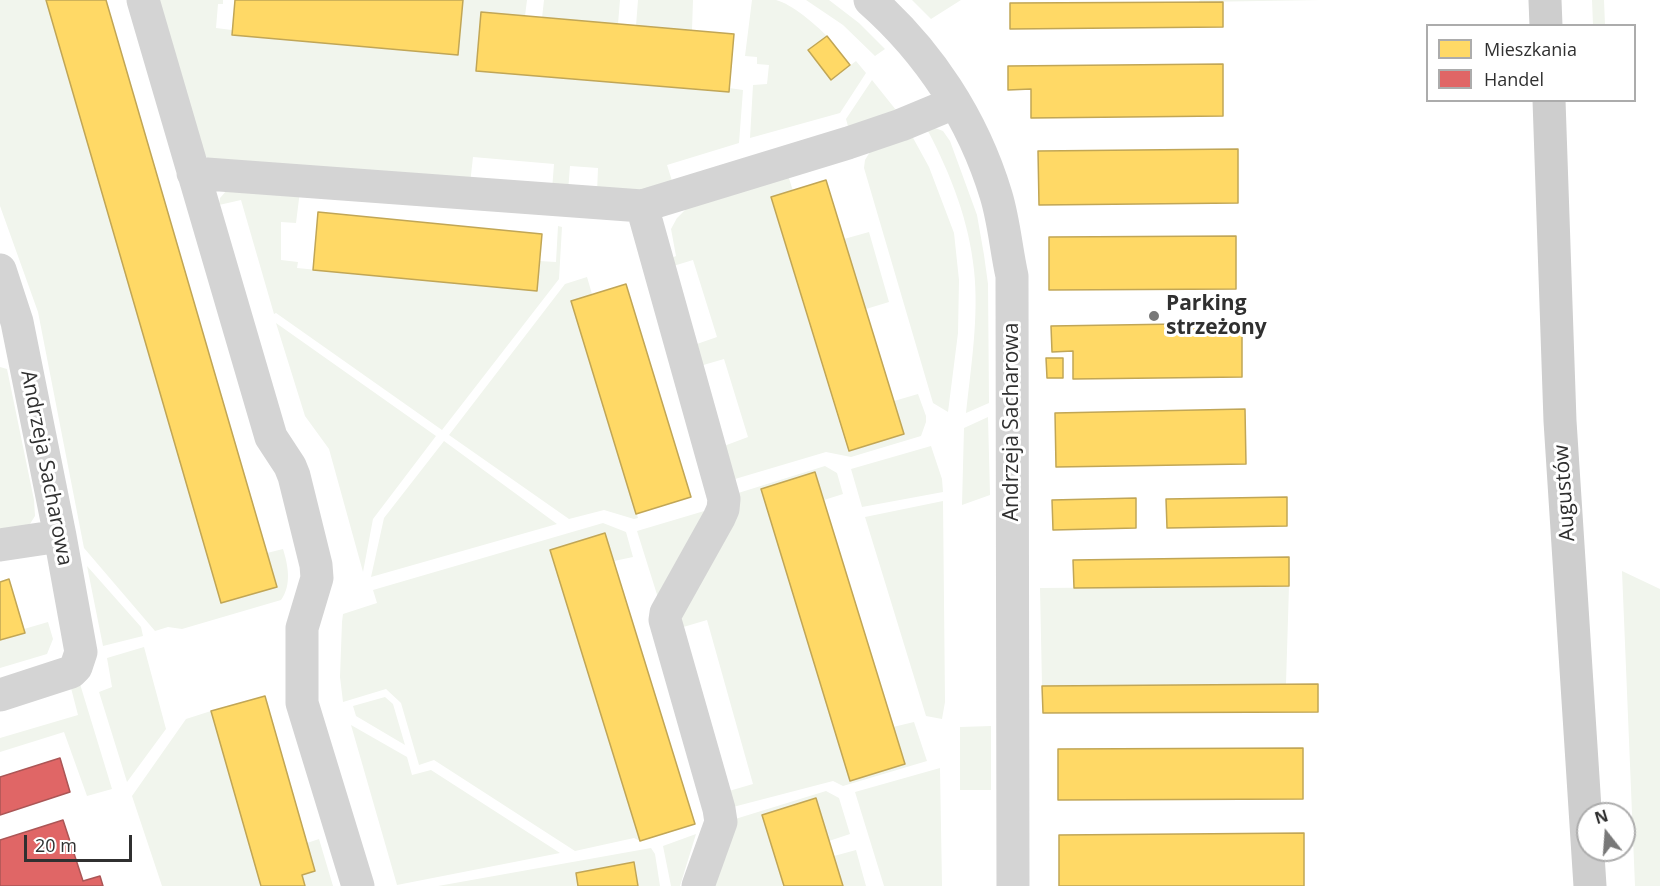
<!DOCTYPE html>
<html>
<head>
<meta charset="utf-8">
<style>
  body { margin:0 }
  #map { position:relative; width:1660px; height:886px; overflow:hidden; background:#fff; font-family:"Open Sans",sans-serif }
  canvas { display:block }
  .legend { position:absolute; left:1426px; top:24px; width:210px; height:78px; box-sizing:border-box; background:#fff; border:2px solid #acacac; margin:0; padding:8px 10px; list-style:none; font-size:18px; color:#303030 }
  .legend li { display:flex; align-items:center; gap:12px; height:30px }
  .legend b { width:30px; border:2px solid #acacac }
  .north { position:absolute; left:1576px; top:802px; width:60px; height:60px; box-sizing:border-box; background:#fff; border:2px solid #acacac; border-radius:50%; rotate:343deg; font-size:16px; font-weight:700; line-height:24px; text-align:center; color:#303030 }
  .north::after { content:''; display:block; margin:auto; width:21px; height:27px; background:#787878; clip-path:polygon(50% 0,100% 100%,50% 72%,0 100%) }
  .scale { position:absolute; left:24px; top:835px; width:108px; height:27px; box-sizing:border-box; border:3px solid #303030; border-top:0; padding-left:8px; font-size:18px; line-height:21px; white-space:nowrap; color:#303030; -webkit-text-stroke:4px #fff; paint-order:stroke }
</style>
</head>
<body>
<div id="map">
<canvas width="1660" height="886"></canvas>
<ul class="legend">
<li><b style="height:16px;background:#ffd966"></b>Mieszkania</li>
<li><b style="height:16px;background:#e06666"></b>Handel</li>
</ul>
<div class="north">N</div>
<div class="scale">20 m</div>
</div>
<script>
const g = document.querySelector('canvas').getContext('2d');
g.lineJoin = 'round';
function paint(path, color) {
  g.fillStyle = color;
  g.fill(path, 'evenodd');
}
function trace(path, color, width, dash) {
  g.strokeStyle = color;
  g.lineWidth = width;
  g.lineCap = dash ? 'butt' : 'round';
  g.setLineDash(dash || []);
  g.stroke(path);
}
function label(font, color, halo, rows, align = 'center') {
  g.font = font + ' "Open Sans",sans-serif';
  g.lineWidth = 6;
  g.setLineDash([]);
  g.textBaseline = 'middle';
  g.strokeStyle = halo;
  g.fillStyle = color;
  for (const [text, x, y, turn = 0] of rows) {
    g.save();
    g.translate(x, y);
    g.rotate((+turn || 0) * Math.PI / 180);
    g.textAlign = isNaN(turn) ? turn : align;
    if (halo) g.strokeText(text, 0, 0);
    g.fillText(text, 0, 0);
    g.restore();
  }
}
paint(new Path2D(`
  M 0,0 L 46,0 L 221,603 L 277,587 L 267,553 L 283,549 C 288,565 292,585 281,600 L 182,629 L 168,627 L 155,631 L 84,548 L 38,312 L 0,206 Z
  M 157,0 L 223,0 L 223,4 L 218,4 L 216,28 L 232,30 L 232,35 L 457,55 L 463,0 L 527,0 L 525,16 L 729,88 L 743,90 L 739,143 L 667,165 L 673,184 L 630,195 L 597,193 L 598,168 L 570,166 L 568,192 L 552,190 L 554,164 L 473,157 L 470,184 L 213,164 L 200,150 Z
  M 544,0 L 620,0 L 618,24 L 542,18 Z
  M 638,0 L 693,0 L 692,30 L 636,26 Z
  M 752,0 C 759,0 768,0 776,0 C 792,4 815,24 827,36 L 808,50 L 831,80 L 856,61 L 866,73 L 840,113 L 750,138 L 753,85 L 767,84 L 769,65 L 757,64 L 757,57 L 745,56 Z
  M 806,0 L 829,0 L 859,23 L 885,49 L 875,56 L 843,25 Z
  M 912,0 L 961,0 L 931,19 Z
  M 1200,0 L 1322,0 L 1199,2 Z
  M 1592,0 L 1604,0 L 1605,25 L 1593,25 Z
  M 872,80 L 900,115 L 849,130 L 846,119 Z
  M 935,128 L 943,131 L 950,141 L 977,215 L 984,255 L 988,284 L 989,403 L 966,413 C 971,366 979,317 974,270 C 969,221 951,175 928,131 Z
  M 912,136 L 929,167 L 954,233 L 959,280 L 958,333 L 948,412 L 933,403 L 864,168 L 865,160 L 873,147 Z
  M 787,172 L 793,191 L 771,198 L 848,451 L 894,401 L 918,394 L 926,416 L 926,422 L 921,436 L 851,457 L 826,452 L 735,479 L 724,446 L 748,437 L 724,359 L 700,366 L 694,345 L 717,337 L 693,260 L 670,267 L 667,260 L 676,256 L 671,229 L 677,218 L 691,204 Z
  M 227,190 L 300,191 L 296,223 L 281,222 L 281,260 L 298,262 L 297,268 L 536,291 L 539,261 L 556,262 L 558,226 L 562,227 L 559,279 L 442,430 L 276,313 L 274,314 L 241,200 L 219,205 L 220,198 Z
  M 869,232 L 889,302 L 866,309 L 844,239 Z
  M 587,277 L 592,294 L 571,301 L 638,518 L 634,519 L 604,510 L 569,519 L 449,435 L 565,284 Z
  M 276,323 L 436,436 L 373,519 L 363,572 L 329,449 L 305,416 Z
  M 0,367 L 7,369 L 34,500 L 35,516 L 28,527 L 0,535 Z
  M 988,417 L 990,495 L 962,505 L 964,428 Z
  M 444,441 L 557,524 L 371,577 L 384,518 Z
  M 931,446 L 942,479 L 943,492 L 862,507 L 851,469 Z
  M 825,466 L 837,473 L 843,494 L 824,500 L 815,472 L 761,489 L 850,781 L 905,764 L 893,727 L 914,722 L 927,761 L 843,786 L 833,781 L 733,807 L 729,791 L 753,784 L 707,620 L 680,628 L 682,606 L 735,494 Z
  M 943,501 L 945,702 L 942,719 L 926,716 L 865,517 Z
  M 711,509 L 659,601 L 637,531 Z
  M 603,523 L 626,532 L 633,557 L 614,561 L 605,533 L 550,550 L 640,841 L 634,838 L 575,851 L 434,760 L 419,765 L 401,703 L 386,689 L 343,702 L 340,677 L 342,622 L 343,614 L 377,603 L 373,590 Z
  M 87,566 L 141,627 L 143,636 L 103,646 Z
  M 1622,571 L 1660,589 L 1660,886 L 1635,886 Z
  M 1289,586 L 1286,684 L 1042,686 L 1040,588 Z
  M 48,622 L 53,639 L 47,654 L 0,668 L 0,640 L 24,629 Z
  M 144,647 L 166,729 L 127,782 L 99,692 L 112,687 L 107,658 Z
  M 80,684 L 112,789 L 87,796 L 64,732 L 0,752 L 0,738 L 78,715 L 71,688 Z
  M 385,697 L 393,704 L 405,745 L 356,716 L 353,706 Z
  M 211,711 L 261,886 L 162,886 L 132,796 L 186,719 Z
  M 351,725 L 407,757 L 412,775 L 431,770 L 560,853 L 397,885 Z
  M 991,726 L 991,790 L 960,790 L 960,727 Z
  M 940,768 L 942,886 L 884,886 L 855,792 Z
  M 826,791 L 839,798 L 850,834 L 829,841 L 816,798 L 762,815 L 784,886 L 715,886 L 732,820 Z
  M 696,834 L 680,886 L 671,886 L 663,846 Z
  M 319,839 L 333,886 L 305,886 L 302,875 L 315,871 L 307,843 Z
  M 651,848 L 655,854 L 660,886 L 638,886 L 633,862 L 576,873 L 578,886 L 438,886 Z
  M 856,850 L 866,886 L 843,886 L 834,856 Z`), '#f1f5ed');
const homes = new Path2D(`
  M 46,0 L 106,0 L 277,587 L 221,603 Z
  M 235,0 L 463,0 L 458,55 L 232,35 Z
  M 1223,2 L 1223,27 L 1010,29 L 1010,3 Z
  M 481,12 L 734,34 L 729,92 L 476,71 Z
  M 827,36 L 850,65 L 831,80 L 808,50 Z
  M 1223,64 L 1223,116 L 1031,118 L 1031,89 L 1008,90 L 1008,66 Z
  M 1238,149 L 1238,203 L 1039,205 L 1038,151 Z
  M 826,180 L 904,434 L 849,451 L 771,197 Z
  M 318,212 L 542,234 L 537,291 L 313,270 Z
  M 1236,236 L 1236,289 L 1049,290 L 1049,237 Z
  M 626,284 L 691,497 L 636,514 L 571,301 Z
  M 1242,323 L 1242,377 L 1073,379 L 1073,351 L 1052,352 L 1051,326 Z
  M 1046,358 L 1063,358 L 1063,378 L 1047,378 Z
  M 1245,409 L 1246,464 L 1056,467 L 1055,413 Z
  M 815,472 L 905,764 L 850,781 L 761,489 Z
  M 1287,497 L 1287,526 L 1167,528 L 1166,499 Z
  M 1136,498 L 1136,528 L 1053,530 L 1052,500 Z
  M 605,533 L 695,824 L 640,841 L 550,550 Z
  M 1289,557 L 1289,586 L 1074,588 L 1073,560 Z
  M 9,579 L 25,633 L 0,640 L 0,582 Z
  M 1318,684 L 1318,712 L 1043,713 L 1042,686 Z
  M 265,696 L 315,871 L 302,875 L 305,886 L 261,886 L 211,711 Z
  M 1303,748 L 1303,799 L 1058,800 L 1058,749 Z
  M 816,798 L 843,886 L 784,886 L 762,815 Z
  M 1304,833 L 1304,886 L 1059,886 L 1059,835 Z
  M 634,862 L 638,886 L 578,886 L 576,873 Z`);
paint(homes, '#ffd966');
trace(homes, '#c1a656', 1.5);
const shops = new Path2D(`
  M 60,758 L 70,792 L 0,815 L 0,777 Z
  M 63,820 L 83,881 L 100,876 L 103,886 L 0,886 L 0,840 Z`);
paint(shops, '#e06666');
trace(shops, '#ab5656', 1.5);
trace(new Path2D(`
  M 143,0 L 271,437 L 290,466 L 294,476 L 316,565 L 317,578 L 302,628 L 302,703 L 358,886
  M 870,0 C 929,52 973,119 996,195 C 1004,221 1006,249 1012,276 L 1013,886
  M 193,173 L 642,206 L 848,143 L 901,125 L 954,103
  M 642,206 L 724,499 L 723,509 L 719,518 L 666,613 L 665,620 L 719,809 L 721,822 L 698,886
  M 0,270 L 17,322 L 60,536 L 81,652 L 76,667 L 71,672 L 0,695
  M 0,545 L 60,536`), '#d4d4d4', 33);
trace(new Path2D(`
  M 1545,0 L 1546,26
  M 1549,100 L 1560,421 L 1590,886`), '#cecece', 33);
for (const [x, y, r, color] of [
  [1154,316,6,"#787878"]
]) {
  const dot = new Path2D();
  dot.arc(x, y, r, 0, 2 * Math.PI);
  g.fillStyle = color;
  g.fill(dot);
  trace(dot, '#fff', 2);
}
label('bold 21px', '#303030', '#fff', [
  ["Parking",1166,304],
  ["strzeżony",1166,328]
], 'left');
label('21px', '#303030', '#fff', [
  ["Andrzeja Sacharowa",1012,422,-90],
  ["Andrzeja Sacharowa",46,468,79],
  ["Augustów",1565,493,-94]
]);
</script>
</body>
</html>
